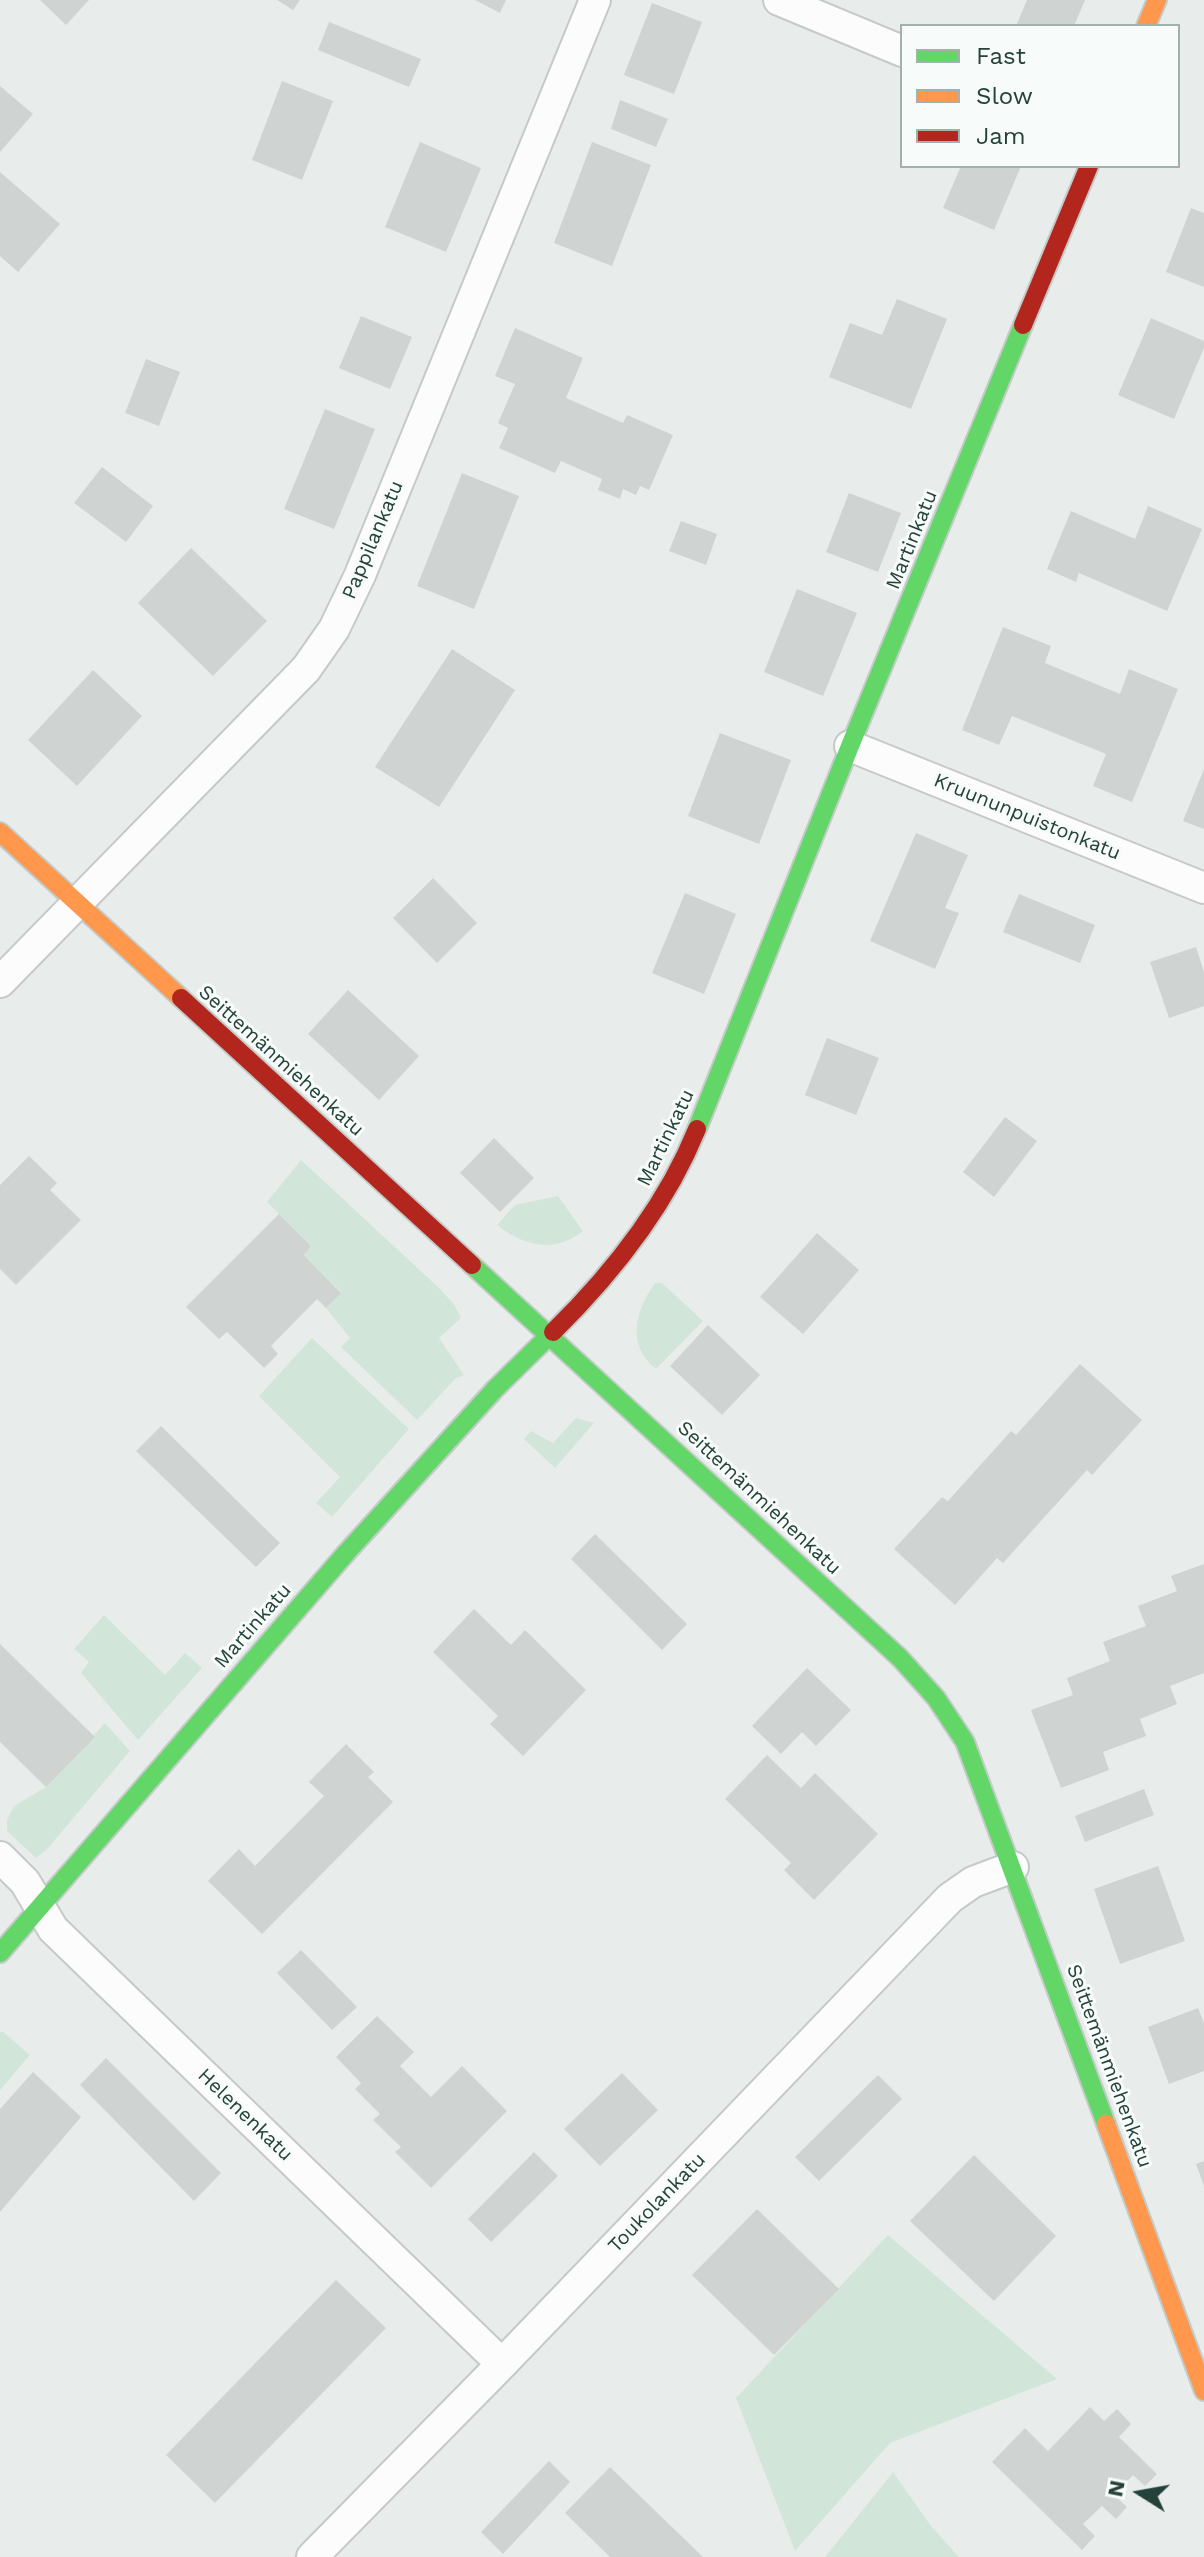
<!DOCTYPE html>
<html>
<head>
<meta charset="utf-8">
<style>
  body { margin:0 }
  #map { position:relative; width:1204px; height:2557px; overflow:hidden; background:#e8edeb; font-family:"Work Sans",sans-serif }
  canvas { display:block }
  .legend { position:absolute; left:900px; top:24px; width:280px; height:144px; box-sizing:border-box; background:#f7fbf9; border:2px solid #a3b1ad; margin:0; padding:10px 14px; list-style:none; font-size:24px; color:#24423a }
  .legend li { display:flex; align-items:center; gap:16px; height:40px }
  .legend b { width:40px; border:2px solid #a3b1ad }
  .north { position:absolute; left:1100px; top:2453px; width:80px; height:80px; -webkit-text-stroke:6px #f7fbf9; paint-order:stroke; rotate:281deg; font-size:22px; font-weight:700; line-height:32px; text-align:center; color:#24423a }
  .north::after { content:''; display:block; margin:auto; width:28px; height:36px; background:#24423a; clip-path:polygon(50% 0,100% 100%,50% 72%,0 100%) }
</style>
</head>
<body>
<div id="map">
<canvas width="1204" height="2557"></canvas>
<ul class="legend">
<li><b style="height:10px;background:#63d668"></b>Fast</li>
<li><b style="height:10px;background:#ff974d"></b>Slow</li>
<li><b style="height:10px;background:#b3261e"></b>Jam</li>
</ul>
<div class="north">N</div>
</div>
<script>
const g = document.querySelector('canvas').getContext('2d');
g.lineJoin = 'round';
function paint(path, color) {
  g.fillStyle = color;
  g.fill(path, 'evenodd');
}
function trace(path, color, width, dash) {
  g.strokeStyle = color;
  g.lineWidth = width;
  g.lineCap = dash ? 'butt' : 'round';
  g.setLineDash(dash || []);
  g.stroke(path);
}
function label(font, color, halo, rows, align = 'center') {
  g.font = font + ' "Work Sans",sans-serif';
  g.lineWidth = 6;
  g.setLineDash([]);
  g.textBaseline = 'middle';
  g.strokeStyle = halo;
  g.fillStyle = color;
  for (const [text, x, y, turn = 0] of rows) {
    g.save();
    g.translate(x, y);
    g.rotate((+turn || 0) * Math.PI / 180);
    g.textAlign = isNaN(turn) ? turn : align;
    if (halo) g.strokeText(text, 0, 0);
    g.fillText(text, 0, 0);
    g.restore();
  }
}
paint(new Path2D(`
  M 301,1160 L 438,1287 L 454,1304 L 461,1318 L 439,1338 L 464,1375 L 456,1378 L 417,1420 L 341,1347 L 350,1338 L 326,1308 L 341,1292 L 304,1255 L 311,1246 L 267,1202 Z
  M 558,1196 L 583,1231 C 554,1254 524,1246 497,1225 L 515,1205 Z
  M 655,1283 L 662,1283 L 703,1321 L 656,1369 C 626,1345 635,1311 655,1283 Z
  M 312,1338 L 409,1429 L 332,1517 L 316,1503 L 340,1477 L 259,1396 Z
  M 576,1418 L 594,1423 L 555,1468 L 524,1439 L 531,1431 L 553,1443 Z
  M 104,1615 L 165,1675 L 185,1653 L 202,1668 L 138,1740 L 81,1673 L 89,1662 L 74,1649 Z
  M 105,1723 L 130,1751 L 48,1848 L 36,1858 L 7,1831 L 7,1820 L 14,1806 L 46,1787 Z
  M 2,2031 L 30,2055 L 0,2090 L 0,2033 Z
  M 888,2235 L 1057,2379 L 890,2443 L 795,2551 L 736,2398 Z
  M 893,2472 L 931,2526 L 959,2557 L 825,2557 Z`), '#d1e6d8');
paint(new Path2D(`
  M 40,0 L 89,0 L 66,25 Z
  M 277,0 L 300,0 L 293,10 Z
  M 475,0 L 506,0 L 500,13 Z
  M 1027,0 L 1085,0 L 1074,26 L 1016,26 Z
  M 652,3 L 702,22 L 674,94 L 624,75 Z
  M 329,22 L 421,59 L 409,87 L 318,50 Z
  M 282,81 L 333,101 L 302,180 L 252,160 Z
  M 0,86 L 33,114 L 0,152 Z
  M 620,100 L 668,119 L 656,147 L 611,129 Z
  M 420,142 L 481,168 L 446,252 L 385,227 Z
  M 592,142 L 651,165 L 612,266 L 554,243 Z
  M 961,166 L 1021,166 L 994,230 L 943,208 Z
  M 0,172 L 60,224 L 18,272 L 0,256 Z
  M 1191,208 L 1204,213 L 1204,287 L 1166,272 Z
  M 897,299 L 947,319 L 911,409 L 829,377 L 850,323 L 882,335 Z
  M 361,316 L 412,337 L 390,389 L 339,368 Z
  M 1151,318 L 1204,341 L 1204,348 L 1174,419 L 1118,395 Z
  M 515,328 L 583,358 L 566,398 L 623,423 L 627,415 L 673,435 L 649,490 L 640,486 L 636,495 L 623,489 L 620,499 L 598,490 L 602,479 L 561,461 L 555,473 L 499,448 L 508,428 L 498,423 L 515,384 L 495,376 Z
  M 146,359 L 180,372 L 159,426 L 125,413 Z
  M 325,409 L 375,429 L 334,529 L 284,509 Z
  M 102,467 L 153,506 L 126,542 L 74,503 Z
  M 462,473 L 519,496 L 474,609 L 417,586 Z
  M 849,493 L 901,513 L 878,572 L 826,552 Z
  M 1148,506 L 1202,529 L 1167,611 L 1079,573 L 1076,582 L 1047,569 L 1071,511 L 1135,539 Z
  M 681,521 L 717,534 L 706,565 L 669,551 Z
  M 191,548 L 267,621 L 213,676 L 138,603 Z
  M 797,589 L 857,613 L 823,696 L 764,672 Z
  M 1003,627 L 1051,646 L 1045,663 L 1120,694 L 1129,669 L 1178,689 L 1132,802 L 1093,786 L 1106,754 L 1012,716 L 999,745 L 962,730 Z
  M 452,649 L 515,690 L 439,807 L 375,767 Z
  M 93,670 L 142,716 L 77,786 L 28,740 Z
  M 720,733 L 791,760 L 759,844 L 688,816 Z
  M 1204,769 L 1204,829 L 1183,821 Z
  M 916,833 L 968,855 L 945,908 L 959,913 L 935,969 L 870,941 Z
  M 433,878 L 477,923 L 437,963 L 393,918 Z
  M 685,893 L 736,914 L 704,994 L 652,973 Z
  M 1019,894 L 1095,925 L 1080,963 L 1003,932 Z
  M 1196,947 L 1204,972 L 1204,1006 L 1169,1018 L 1150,962 Z
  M 348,990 L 419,1056 L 379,1100 L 308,1034 Z
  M 827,1038 L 879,1058 L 856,1115 L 805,1095 Z
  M 1005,1117 L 1037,1141 L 994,1197 L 963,1172 Z
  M 494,1138 L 534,1178 L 500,1212 L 460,1173 Z
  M 29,1156 L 57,1183 L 50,1190 L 81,1220 L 16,1285 L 0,1269 L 0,1185 Z
  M 279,1214 L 311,1246 L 304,1255 L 341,1293 L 326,1308 L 317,1299 L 271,1346 L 278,1354 L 264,1368 L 227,1332 L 219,1339 L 186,1307 Z
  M 817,1233 L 859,1270 L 803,1334 L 760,1297 Z
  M 708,1325 L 760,1375 L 722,1415 L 670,1366 Z
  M 1080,1364 L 1142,1420 L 1092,1475 L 1087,1470 L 1003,1563 L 997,1558 L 955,1605 L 894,1549 L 942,1497 L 948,1501 L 1011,1431 L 1016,1435 Z
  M 161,1426 L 280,1543 L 256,1567 L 136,1451 Z
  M 595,1534 L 687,1624 L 662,1650 L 571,1559 Z
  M 1204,1564 L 1204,1673 L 1170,1686 L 1177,1704 L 1140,1719 L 1146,1736 L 1103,1752 L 1109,1770 L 1061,1788 L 1031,1710 L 1073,1695 L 1067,1678 L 1110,1661 L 1103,1642 L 1146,1626 L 1138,1606 L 1177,1591 L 1171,1576 Z
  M 474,1609 L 511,1645 L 525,1630 L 586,1690 L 523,1756 L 490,1724 L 498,1716 L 433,1652 Z
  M 0,1644 L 95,1737 L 46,1787 L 0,1742 Z
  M 807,1668 L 851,1710 L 816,1746 L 802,1732 L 781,1754 L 752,1726 Z
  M 346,1744 L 374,1772 L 368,1777 L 393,1802 L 262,1934 L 208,1881 L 239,1849 L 255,1866 L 324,1796 L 309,1782 Z
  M 767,1755 L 801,1788 L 815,1773 L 878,1834 L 814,1900 L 784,1870 L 791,1863 L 725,1799 Z
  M 1144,1789 L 1154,1815 L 1085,1842 L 1075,1816 Z
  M 1158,1866 L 1185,1941 L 1120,1964 L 1094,1889 Z
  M 301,1950 L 357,2007 L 332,2030 L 277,1973 Z
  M 1198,2008 L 1204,2023 L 1204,2071 L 1169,2084 L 1148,2027 Z
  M 377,2016 L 414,2052 L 400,2066 L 431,2097 L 462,2066 L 507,2111 L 431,2188 L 395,2152 L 401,2147 L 373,2120 L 380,2114 L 355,2089 L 361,2083 L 336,2057 Z
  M 106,2058 L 221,2173 L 194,2201 L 80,2085 Z
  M 33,2072 L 81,2117 L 0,2212 L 0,2109 Z
  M 622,2073 L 658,2110 L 600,2166 L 564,2129 Z
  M 878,2075 L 902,2099 L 819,2181 L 795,2157 Z
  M 534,2152 L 558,2176 L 491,2242 L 468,2219 Z
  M 974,2155 L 1056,2236 L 994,2301 L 910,2221 Z
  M 1204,2161 L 1204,2186 L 1196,2164 Z
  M 757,2209 L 839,2289 L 774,2355 L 692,2275 Z
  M 336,2280 L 386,2328 L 215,2503 L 166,2455 Z
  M 1090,2407 L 1104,2421 L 1117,2409 L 1131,2424 L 1119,2437 L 1157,2474 L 1145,2486 L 1133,2475 L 1114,2495 L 1127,2507 L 1116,2519 L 1102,2506 L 1083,2524 L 1095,2536 L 1082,2550 L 992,2462 L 1025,2428 L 1048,2451 Z
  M 549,2461 L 570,2482 L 503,2554 L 481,2532 Z
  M 610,2467 L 703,2557 L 610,2557 L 565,2513 Z`), '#cfd4d2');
const street = new Path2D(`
  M 779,0 L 902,51
  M 850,746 L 1204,888
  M 0,982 L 306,669 L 334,629 L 360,575 L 595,0
  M 0,1857 L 25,1882 L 53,1929 L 502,2364
  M 312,2557 L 502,2364 L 950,1898 L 973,1882 L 1013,1867`);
const fast = new Path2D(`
  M 697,1129 L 850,746 L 1023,325
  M 472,1265 L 900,1658 L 936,1698 L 965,1742 L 1106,2124
  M 0,1953 L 347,1552 L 495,1389 L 553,1332`);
const slow = new Path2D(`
  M 1146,26 L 1157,0
  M 0,832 L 181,998
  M 1106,2124 L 1204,2391`);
const jam = new Path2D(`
  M 1023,325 L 1089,166
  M 181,998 L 472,1265
  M 553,1332 C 612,1274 666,1206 697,1129`);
trace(street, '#c5cac8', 34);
trace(fast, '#c3cbc8', 22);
trace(slow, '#c3cbc8', 22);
trace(jam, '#c3cbc8', 22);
trace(street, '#fcfcfc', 30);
trace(fast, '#63d668', 18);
trace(slow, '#ff974d', 18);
trace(jam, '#b3261e', 18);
label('20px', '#24423a', '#f7fbf9', [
  ["Pappilankatu",373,540,-67],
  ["Martinkatu",912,540,-68],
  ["Kruununpuistonkatu",1027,817,22],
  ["Seittemänmiehenkatu",281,1061,42],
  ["Martinkatu",666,1138,-64],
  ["Seittemänmiehenkatu",759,1498,43],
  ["Martinkatu",253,1626,-49],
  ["Seittemänmiehenkatu",1109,2066,70],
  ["Helenenkatu",245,2115,44],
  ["Toukolankatu",657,2203,-46]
]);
</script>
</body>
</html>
